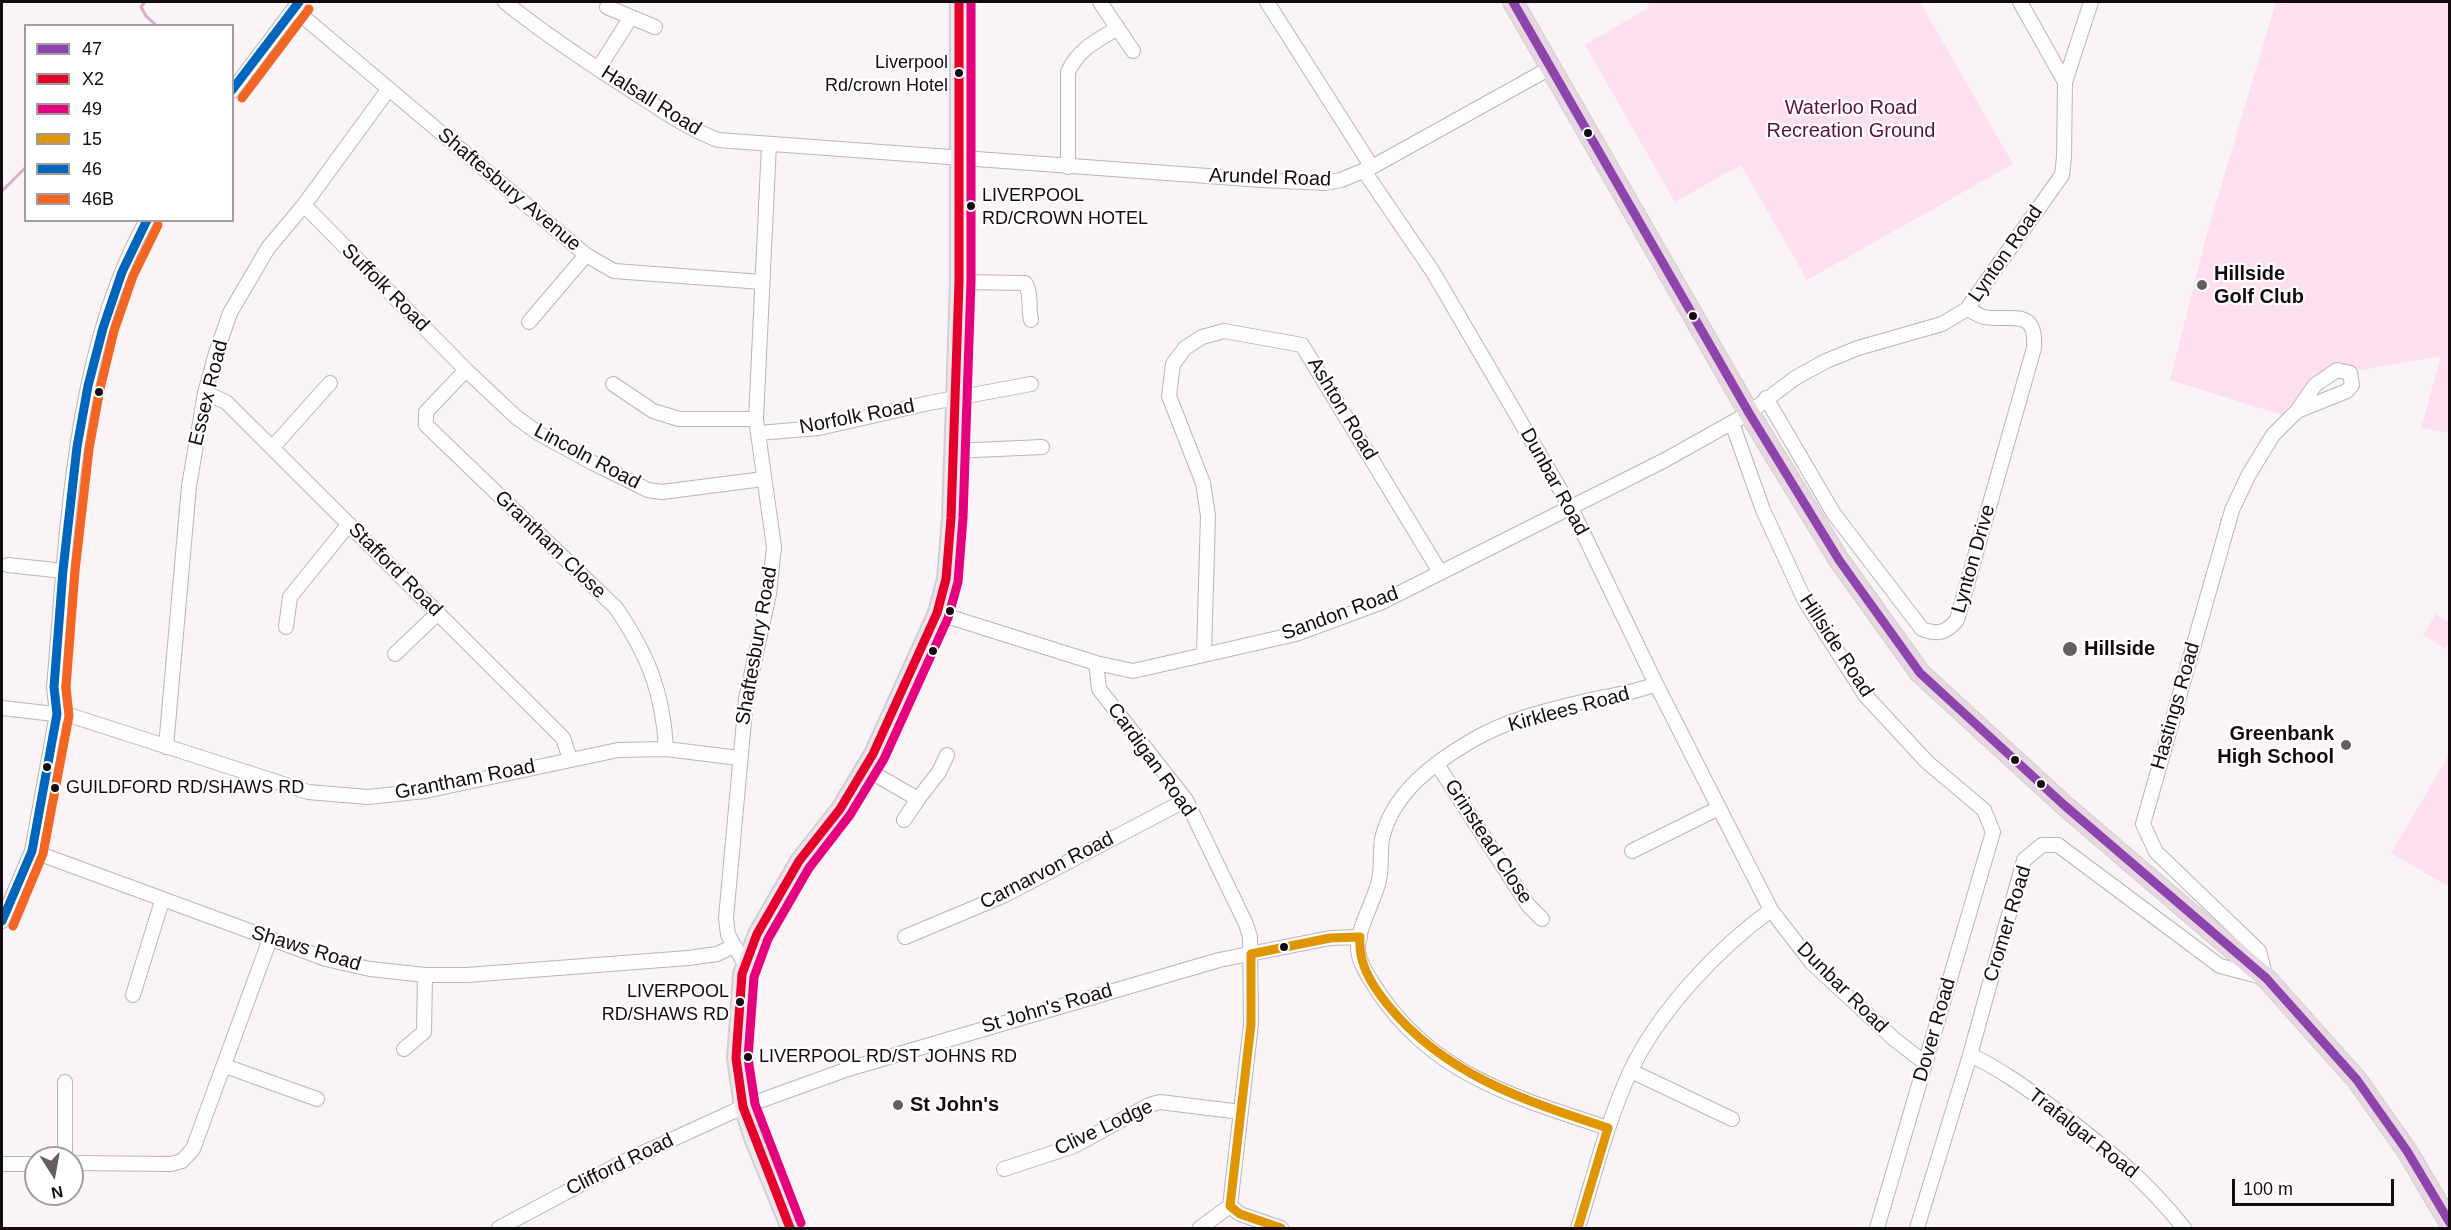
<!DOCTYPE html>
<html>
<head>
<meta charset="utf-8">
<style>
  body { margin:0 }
  #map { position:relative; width:2451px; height:1230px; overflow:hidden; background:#faf4f7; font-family:Helvetica,sans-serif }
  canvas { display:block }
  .frame { position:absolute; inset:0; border:3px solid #140b10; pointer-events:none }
  .legend { position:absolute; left:24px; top:24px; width:210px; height:198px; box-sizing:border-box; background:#fff; border:2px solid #a19d9f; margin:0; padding:8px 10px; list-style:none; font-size:18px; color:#140b10 }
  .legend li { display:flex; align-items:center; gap:12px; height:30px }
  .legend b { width:30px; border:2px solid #a19d9f }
  .north { position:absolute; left:24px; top:1146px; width:60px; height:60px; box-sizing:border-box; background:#fff; border:2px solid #a19d9f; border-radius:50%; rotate:169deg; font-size:16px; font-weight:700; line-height:24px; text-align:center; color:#140b10 }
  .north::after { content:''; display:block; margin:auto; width:21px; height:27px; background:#645d61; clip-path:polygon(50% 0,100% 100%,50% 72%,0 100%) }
  .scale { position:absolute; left:2232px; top:1179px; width:162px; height:27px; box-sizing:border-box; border:3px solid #140b10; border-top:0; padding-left:8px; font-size:18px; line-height:21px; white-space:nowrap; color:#140b10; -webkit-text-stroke:4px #fff; paint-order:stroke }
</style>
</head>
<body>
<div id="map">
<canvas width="2451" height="1230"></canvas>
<div class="frame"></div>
<ul class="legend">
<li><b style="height:8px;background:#8e44ad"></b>47</li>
<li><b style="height:8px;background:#e4002b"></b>X2</li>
<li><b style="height:8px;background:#e5007d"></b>49</li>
<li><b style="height:8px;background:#e09602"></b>15</li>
<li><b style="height:8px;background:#0065bd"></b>46</li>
<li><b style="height:8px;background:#f26522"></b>46B</li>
</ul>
<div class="north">N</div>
<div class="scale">100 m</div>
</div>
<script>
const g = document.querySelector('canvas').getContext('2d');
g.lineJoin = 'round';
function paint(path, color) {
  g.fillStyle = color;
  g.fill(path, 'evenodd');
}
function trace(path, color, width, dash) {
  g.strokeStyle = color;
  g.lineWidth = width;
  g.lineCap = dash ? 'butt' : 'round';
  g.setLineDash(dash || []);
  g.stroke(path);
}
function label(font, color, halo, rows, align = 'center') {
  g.font = font + ' Helvetica,sans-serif';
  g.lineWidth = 4.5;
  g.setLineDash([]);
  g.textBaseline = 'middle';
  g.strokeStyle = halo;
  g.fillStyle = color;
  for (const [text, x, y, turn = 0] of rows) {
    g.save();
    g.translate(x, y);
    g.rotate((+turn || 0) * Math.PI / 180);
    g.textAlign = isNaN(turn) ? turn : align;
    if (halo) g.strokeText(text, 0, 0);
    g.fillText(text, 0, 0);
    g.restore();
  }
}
paint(new Path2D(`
  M 1647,2 L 1920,2 L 2013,164 L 1807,280 L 1741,165 L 1675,202 L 1585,45 L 1649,7 Z
  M 2276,2 L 2449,2 L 2449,433 L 2421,428 L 2441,356 L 2360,370 L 2341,362 L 2315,375 L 2282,415 L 2170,380 L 2207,233 Z
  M 2436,614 L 2449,622 L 2449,643 L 2446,649 L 2423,635 Z
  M 2449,755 L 2449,887 L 2391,853 Z`), '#fddfef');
trace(new Path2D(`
  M 145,2 L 141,7 L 146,16 L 157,26
  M 2,191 L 26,167`), '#ddadc8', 3);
const minor = new Path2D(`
  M 505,2 C 543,33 584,60 626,87 C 656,106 684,127 718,140 L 1262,180 L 1325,183 L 1341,180 L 1372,167 L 1552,67
  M 1100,2 L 1133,51
  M 1267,2 L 1372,167
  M 2020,2 L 2065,82
  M 607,7 L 655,27
  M 294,9 L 586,255 L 614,271 L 762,282
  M 598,69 L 631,17
  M 232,91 L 299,2
  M 1068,167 L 1068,72 C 1078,49 1098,40 1118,28
  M 1364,171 L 1433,272 L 1571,508 L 1656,684 L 1771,910 L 1812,963 L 1894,1039 L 1925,1063
  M 304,205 L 466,370 L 516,417 L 538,433 L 593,463 L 648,490 L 662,492 L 763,479
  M 959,282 L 1025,283 C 1032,293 1028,308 1031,320
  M 529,322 L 586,255
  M 466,370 L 426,412 L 426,425 L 616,608 C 648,655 663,692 666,749
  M 613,384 L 653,411 L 679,419 L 756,419
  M 205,393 L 226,402 L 563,738 L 570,759
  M 1766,398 L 1834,514 L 1922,629 C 1938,635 1946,633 1957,620 L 2034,348 C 2037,306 2010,322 1984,317 C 1979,316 1972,311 1967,309
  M 1732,423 L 1763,510 L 1805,601 L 1865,695 L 1927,762 L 1984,810 L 1993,832 L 1877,1228
  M 758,433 L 819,428 L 929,403 L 1031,384
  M 272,448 L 330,383
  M 953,451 L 1042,447
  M 8,565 L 64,571
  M 937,613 L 1096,663 L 1133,671 L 1296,634 L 1380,603 L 1665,460 L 1749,413 L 1795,378 L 1826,361 L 1858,348 L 1942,324 L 1967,309 L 2062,175 L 2064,157 L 2065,82 L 2091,2
  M 286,627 L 290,597 L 349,524
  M 1204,653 L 1208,516 L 1203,483 L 1169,396 L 1173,364 L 1185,348 L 1202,337 L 1224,331 L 1302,345 L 1440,572
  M 395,654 L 438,613
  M 1096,663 L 1099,689 L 1186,800 L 1246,924 L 1250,937 L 1251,1024 L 1230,1206
  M 2,708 L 72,716 L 308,792 L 368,797 L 425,791 L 618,750 L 666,749 L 739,758
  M 166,747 L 189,486 L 205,393 L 216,353 L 230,313 L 268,248 L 304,205 L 388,90
  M 1437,764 L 1528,905 L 1542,919
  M 864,768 L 918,799 L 939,772 L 947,755
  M 904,820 L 918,799
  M 32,851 L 326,959 L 370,969 L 425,975 L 467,975 L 688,958 L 717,954 L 734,946
  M 1632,851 L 1719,808
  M 2,921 L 32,851 L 57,714 L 54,687 C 67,538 72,352 147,220
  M 905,937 L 1005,895 L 1186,800
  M 745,964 L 728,935 L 726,918 L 746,699 L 769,594 L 774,547 L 756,419 L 769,144
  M 133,995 L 162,901
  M 404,1049 L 424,1032 L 425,975
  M 1970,1055 C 2001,1069 2029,1090 2056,1110 C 2105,1147 2145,1179 2184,1228
  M 225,1066 L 317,1099
  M 1631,1071 L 1732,1119
  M 1608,1128 C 1518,1098 1435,1076 1379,993 C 1371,980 1359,965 1358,949 C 1358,925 1374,903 1379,880 C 1382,866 1380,852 1382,839 C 1392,794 1433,763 1471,741 C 1506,720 1551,709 1590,700 C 1613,695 1634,693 1656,684
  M 65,1158 L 65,1082
  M 72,1163 L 171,1164 L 182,1161 L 193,1149 L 270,939
  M 2,1164 L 36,1164
  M 1004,1169 L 1074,1146 L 1149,1105 L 1160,1102 L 1241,1112
  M 1230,1206 L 1240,1214 L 1281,1228
  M 499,1228 L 623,1162 L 743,1107 L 848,1069 L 1219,960 L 1330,938 L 1360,937
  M 1200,1228 L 1230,1206
  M 1578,1228 C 1594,1176 1607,1122 1630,1072 C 1658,1012 1718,948 1771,910
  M 1917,1228 L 1970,1055 L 2024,860 L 2042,845 L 2058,845 L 2220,966 L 2266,978 L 2259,951 L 2156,852 L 2143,824 L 2232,510 L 2249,474 L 2273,435 L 2297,411 L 2315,385 L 2337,370 L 2350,373 L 2352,385 L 2347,391 L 2297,411`);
const major = new Path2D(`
  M 790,1228 L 753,1138 L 743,1107 L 736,1058 L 742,974 L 757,934 L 799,861 L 840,809 L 873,754 L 937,613 L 946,579 L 951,518 L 959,282 L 959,2`);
const highway = new Path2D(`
  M 1513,2 L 1749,413 L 1839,560 L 1920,673 L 2064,805 L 2266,978 L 2357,1080 L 2407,1151 L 2450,1224`);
trace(minor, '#bbb4b8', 16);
trace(major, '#d3cfd1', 20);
trace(highway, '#d3cfd1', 22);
trace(minor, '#fefdfe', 14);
trace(major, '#f0e6ec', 16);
trace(highway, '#e6d7e0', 20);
trace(new Path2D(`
  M 1513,2 L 1749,413 L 1839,560 L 1920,673 L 2064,805 L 2266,978 L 2357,1080 L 2407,1151 L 2450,1223`), '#8e44ad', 9);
trace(new Path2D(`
  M 790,1228 L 743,1107 L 736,1058 L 742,974 L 757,934 L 799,861 L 840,809 L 873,754 L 937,613 L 946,579 L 951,518 L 959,282 L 959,2`), '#e4002b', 9);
trace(new Path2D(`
  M 801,1223 L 755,1104 L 748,1058 L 754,977 L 768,939 L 809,868 L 850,815 L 884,759 L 948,618 L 958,582 L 963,518 L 971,282 L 971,2`), '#e5007d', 9);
trace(new Path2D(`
  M 1360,937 C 1358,963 1371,984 1387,1004 C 1443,1074 1525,1101 1608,1128
  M 1251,954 L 1330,938 L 1360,937
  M 1230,1206 L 1251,1024 L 1251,954
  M 1230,1206 L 1240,1214 L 1281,1228
  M 1578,1228 L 1608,1128`), '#e09602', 9);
trace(new Path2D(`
  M 232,90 L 299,2
  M 2,921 L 32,851 L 57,714 L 54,687 L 63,570 L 77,447 L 88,386 L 103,328 L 122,272 L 147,220`), '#0065bd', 9);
trace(new Path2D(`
  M 242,98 L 309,9
  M 13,926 L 43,854 L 69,716 L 66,687 L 75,571 L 89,449 L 100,389 L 114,331 L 133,276 L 158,225`), '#f26522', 9);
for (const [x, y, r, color] of [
  [959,73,5,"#140b10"],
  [1588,133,5,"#140b10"],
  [971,206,5,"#140b10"],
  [2202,285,6,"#645d61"],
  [1693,316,5,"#140b10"],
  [99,392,5,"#140b10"],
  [950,611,5,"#140b10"],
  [2070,649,8,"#645d61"],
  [933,651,5,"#140b10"],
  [2346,745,6,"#645d61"],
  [2015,760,5,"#140b10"],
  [47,767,5,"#140b10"],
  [2041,784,5,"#140b10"],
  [55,788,5,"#140b10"],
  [1284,947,5,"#140b10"],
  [740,1002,5,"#140b10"],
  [748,1057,5,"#140b10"],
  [898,1105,6,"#645d61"]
]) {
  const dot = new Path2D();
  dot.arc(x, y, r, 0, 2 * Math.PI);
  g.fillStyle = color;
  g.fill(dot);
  trace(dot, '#fff', 2);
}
label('18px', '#140b10', '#fff', [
  ["Liverpool",948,63,"right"],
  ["Rd/crown Hotel",948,86,"right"],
  ["LIVERPOOL",982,196],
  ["RD/CROWN HOTEL",982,219],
  ["GUILDFORD RD/SHAWS RD",66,788],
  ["LIVERPOOL",729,992,"right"],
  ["RD/SHAWS RD",729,1015,"right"],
  ["LIVERPOOL RD/ST JOHNS RD",759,1057]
], 'left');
label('20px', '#140b10', '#fff', [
  ["Halsall Road",651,101,32],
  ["Arundel Road",1270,178,2],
  ["Shaftesbury Avenue",509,190,40],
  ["Lynton Road",2006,254,-55],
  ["Suffolk Road",385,288,45],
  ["Essex Road",209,393,-76],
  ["Ashton Road",1342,409,59],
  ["Norfolk Road",857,417,-11],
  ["Lincoln Road",587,457,28],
  ["Dunbar Road",1554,482,61],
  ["Grantham Close",550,545,44],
  ["Lynton Drive",1974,559,-74],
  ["Stafford Road",395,570,45],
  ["Sandon Road",1340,614,-20],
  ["Shaftesbury Road",757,646,-80],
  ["Hillside Road",1836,646,57],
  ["Hastings Road",2176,706,-74],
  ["Kirklees Road",1569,710,-15],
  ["Cardigan Road",1151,760,54],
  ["Grantham Road",465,780,-11],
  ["Grinstead Close",1488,842,57],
  ["Carnarvon Road",1047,871,-27],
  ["Cromer Road",2008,924,-73],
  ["Shaws Road",306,949,17],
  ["Dunbar Road",1842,988,45],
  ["St John's Road",1047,1009,-16],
  ["Dover Road",1935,1030,-74],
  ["Clive Lodge",1104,1128,-25],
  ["Trafalgar Road",2083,1134,38],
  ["Clifford Road",620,1165,-26]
]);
label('20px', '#5d1044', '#fff', [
  ["Waterloo Road",1851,108],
  ["Recreation Ground",1851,131]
]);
label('bold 20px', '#140b10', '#fff', [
  ["Hillside",2214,274],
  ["Golf Club",2214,297],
  ["Hillside",2084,649],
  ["Greenbank",2334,734,"right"],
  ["High School",2334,757,"right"],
  ["St John's",910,1105]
], 'left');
</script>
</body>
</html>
